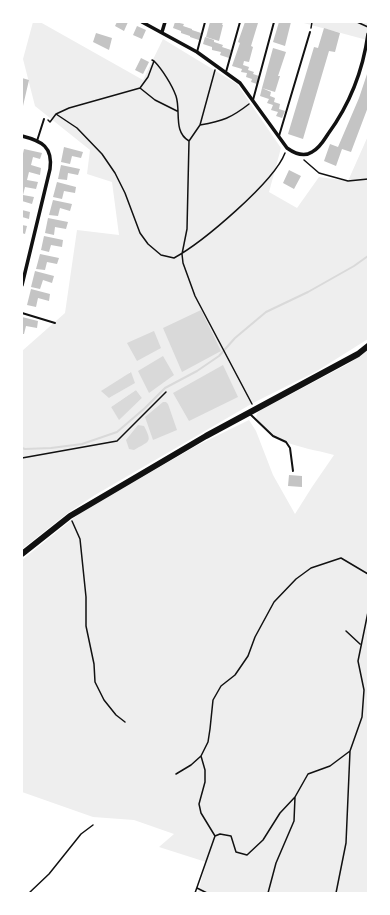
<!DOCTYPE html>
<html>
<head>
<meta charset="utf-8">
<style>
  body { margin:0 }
  #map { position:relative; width:390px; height:915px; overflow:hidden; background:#fff; font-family:Ubuntu,sans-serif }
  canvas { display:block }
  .frame { position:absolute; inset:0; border:23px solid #fff; pointer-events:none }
</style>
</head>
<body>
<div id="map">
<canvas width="390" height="915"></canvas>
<div class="frame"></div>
</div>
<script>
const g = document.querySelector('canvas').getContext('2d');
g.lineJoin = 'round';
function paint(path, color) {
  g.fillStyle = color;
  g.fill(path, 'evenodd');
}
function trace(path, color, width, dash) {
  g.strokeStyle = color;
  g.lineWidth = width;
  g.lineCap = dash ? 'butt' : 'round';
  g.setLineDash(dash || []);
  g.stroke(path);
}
paint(new Path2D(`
  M 33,22 L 40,22 L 143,80 L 163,39 L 237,84 L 281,148 L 269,192 L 297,208 L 319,177 L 348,181 L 368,136 L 368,339 L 317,371 L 253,403 L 95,495 L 69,512 L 22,549 L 22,351 L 65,313 L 77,230 L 119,235 L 112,182 L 87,174 L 90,150 L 35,106 L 23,59 ZM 130,372 L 134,383 L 109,398 ZM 136,390 L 142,398 L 119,419 L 111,407 Z
  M 300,22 L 368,22 L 367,40 Z
  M 368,350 L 368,893 L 198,893 L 206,862 L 159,847 L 174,834 L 134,820 L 93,817 L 22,792 L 22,560 L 80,513 L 196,446 L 249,420 L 256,431 L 273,475 L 295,514 L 312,487 L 334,455 C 310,448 273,445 259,422 C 256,418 255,415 259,411 L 348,364 Z`), '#eee');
paint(new Path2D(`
  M 201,310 L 221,351 L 182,372 L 163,328 Z
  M 154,331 L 161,348 L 137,361 L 127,343 Z
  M 163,356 L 174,375 L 149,393 L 138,371 Z
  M 223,365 L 238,397 L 189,421 L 173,393 Z
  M 131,372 L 135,383 L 109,398 L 101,391 Z
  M 136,390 L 142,398 L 119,420 L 111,407 Z
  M 163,402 L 166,402 L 168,404 L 177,430 L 153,440 L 145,417 Z
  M 138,425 L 144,426 C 153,443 149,441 134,450 L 129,449 L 126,440 Z`), '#d9d9d9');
trace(new Path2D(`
  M 22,448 L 25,449 L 51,448 L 82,444 L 117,432 L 145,408 L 165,388 L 197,371 L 219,356 L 235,338 L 266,312 L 308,292 L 354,266 L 368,256`), '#d9d9d9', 2);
paint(new Path2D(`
  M 117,22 L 128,22 L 124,31 L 115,26 Z
  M 175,22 L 184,24 L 183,26 L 192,29 L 192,30 L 201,33 L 199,40 L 190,37 L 190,36 L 181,33 L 181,31 L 173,28 Z
  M 210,22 L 223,22 L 222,25 L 223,25 L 219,41 L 206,37 Z
  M 245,22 L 258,23 L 251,46 L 253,47 L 249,62 L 244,61 L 243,65 L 249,67 L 248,70 L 254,72 L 253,74 L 259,76 L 257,84 L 251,82 L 252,79 L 246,77 L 247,73 L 241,72 L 242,69 L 232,66 L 240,43 L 238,42 Z
  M 279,22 L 291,22 L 285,46 L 273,42 Z
  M 137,26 L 146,30 L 142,39 L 133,35 Z
  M 324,28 L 340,33 L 335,52 L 329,51 L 303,139 L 288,134 L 314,47 L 318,48 Z
  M 96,33 L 112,38 L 109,50 L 93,42 Z
  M 205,37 L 214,40 L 214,42 L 223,45 L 222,47 L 231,50 L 229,58 L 220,55 L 221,52 L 212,50 L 212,47 L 203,44 Z
  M 273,48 L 286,52 L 278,76 L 280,76 L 275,92 L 262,88 Z
  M 141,58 L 149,62 L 143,74 L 135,70 Z
  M 368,71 L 368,107 L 351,152 L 342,149 L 336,166 L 324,161 L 330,144 L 338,147 L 359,98 Z
  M 22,78 L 29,80 L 23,106 L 22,106 Z
  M 262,88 L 271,92 L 270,96 L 275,98 L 274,102 L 280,104 L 279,109 L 285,111 L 282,118 L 276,116 L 278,112 L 271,110 L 273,105 L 267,103 L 269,99 L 260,96 Z
  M 64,147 L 83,152 L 81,158 L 72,156 L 70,164 L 61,162 Z
  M 24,149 L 42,153 L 40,159 L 33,157 L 31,165 L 41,168 L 40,175 L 29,172 L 27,180 L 38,182 L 36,189 L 25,187 L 23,195 L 34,197 L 32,204 L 22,201 L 22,158 Z
  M 61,165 L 80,169 L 78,175 L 68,173 L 67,180 L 58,179 Z
  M 289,170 L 301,176 L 294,189 L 283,183 Z
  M 57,182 L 76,187 L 75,193 L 64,191 L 62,199 L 53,197 Z
  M 53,200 L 72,204 L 70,211 L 60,208 L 58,216 L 49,215 Z
  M 22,210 L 30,212 L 29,219 L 22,217 Z
  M 48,218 L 68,222 L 66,229 L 55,227 L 54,235 L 45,233 Z
  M 22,225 L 27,226 L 25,234 L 22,233 Z
  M 44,236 L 63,240 L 62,247 L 51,245 L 49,252 L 41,250 Z
  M 40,254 L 59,258 L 57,264 L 47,262 L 45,270 L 36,269 Z
  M 35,271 L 54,276 L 52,283 L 43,280 L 40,289 L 31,287 Z
  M 31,289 L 50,294 L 49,301 L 38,298 L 36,307 L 27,305 Z
  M 22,317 L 38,321 L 37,328 L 26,326 L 24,334 L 22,334 Z
  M 289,475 L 302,476 L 302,487 L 288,486 Z`), '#c4c4c4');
trace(new Path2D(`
  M 357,22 L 368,27
  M 311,28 L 312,22
  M 154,61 C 162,69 172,85 176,96 C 181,111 173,132 189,141
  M 215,70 L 200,125 L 189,141 L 187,229 L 182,254 L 183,263 L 195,296 L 252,404
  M 140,88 L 155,100 L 177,111
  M 56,114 L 77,128 L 102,154 L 115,173 L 125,193 L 140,233 L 148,244 L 161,255 L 174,258 C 203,242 274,182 285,153
  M 48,120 L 50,122 L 56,114 L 69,108 L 140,88 L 148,77 L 154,61 L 152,60
  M 200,125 C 223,121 231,118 249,104
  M 304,160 L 319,173 L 348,181 L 368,179
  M 22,458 L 117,441 L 166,392
  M 72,521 L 80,539 L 86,597 L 86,626 L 94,664 L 95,682 L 104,700 L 116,715 L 125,722
  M 346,631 L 360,644
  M 201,756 L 205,770 L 205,782 L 199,804 L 201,813 L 215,836
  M 176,774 L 191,765 L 201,756 L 208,742 L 210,729 L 213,700 L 221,686 L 235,675 L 248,656 L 255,637 L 274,602 L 296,579 L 311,568 L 341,558 L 368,574
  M 197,888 L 207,893
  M 29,893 L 49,874 L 81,834 L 93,825
  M 195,893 L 215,836 L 220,834 L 231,836 L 236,852 L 247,855 L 263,840 L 280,813 L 295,797
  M 268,893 L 276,863 L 294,821 L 295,797 L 308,774 L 330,766 L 350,751 L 362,717 L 364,690 L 358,661 L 368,612
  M 336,893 L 346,843 L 350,751`), '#111', 1.5);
trace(new Path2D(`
  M 197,52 L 205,22
  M 226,72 L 240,22
  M 253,100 L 274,22
  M 279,136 L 310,32
  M 37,141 L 44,119
  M 22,313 L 55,323
  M 250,414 L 273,436 L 286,442 L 290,448 L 293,471`), '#111', 2);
trace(new Path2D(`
  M 142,22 L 197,52 L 240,83 L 287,148 C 294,153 303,158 312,152 C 320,148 324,140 328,134 C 350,104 363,70 368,34
  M 162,32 L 165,22
  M 22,136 C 42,141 53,147 50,169 L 22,285`), '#111', 3.5);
trace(new Path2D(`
  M 22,554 L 70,516 L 206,436 L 358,354 L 368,346`), '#111', 6);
</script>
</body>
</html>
